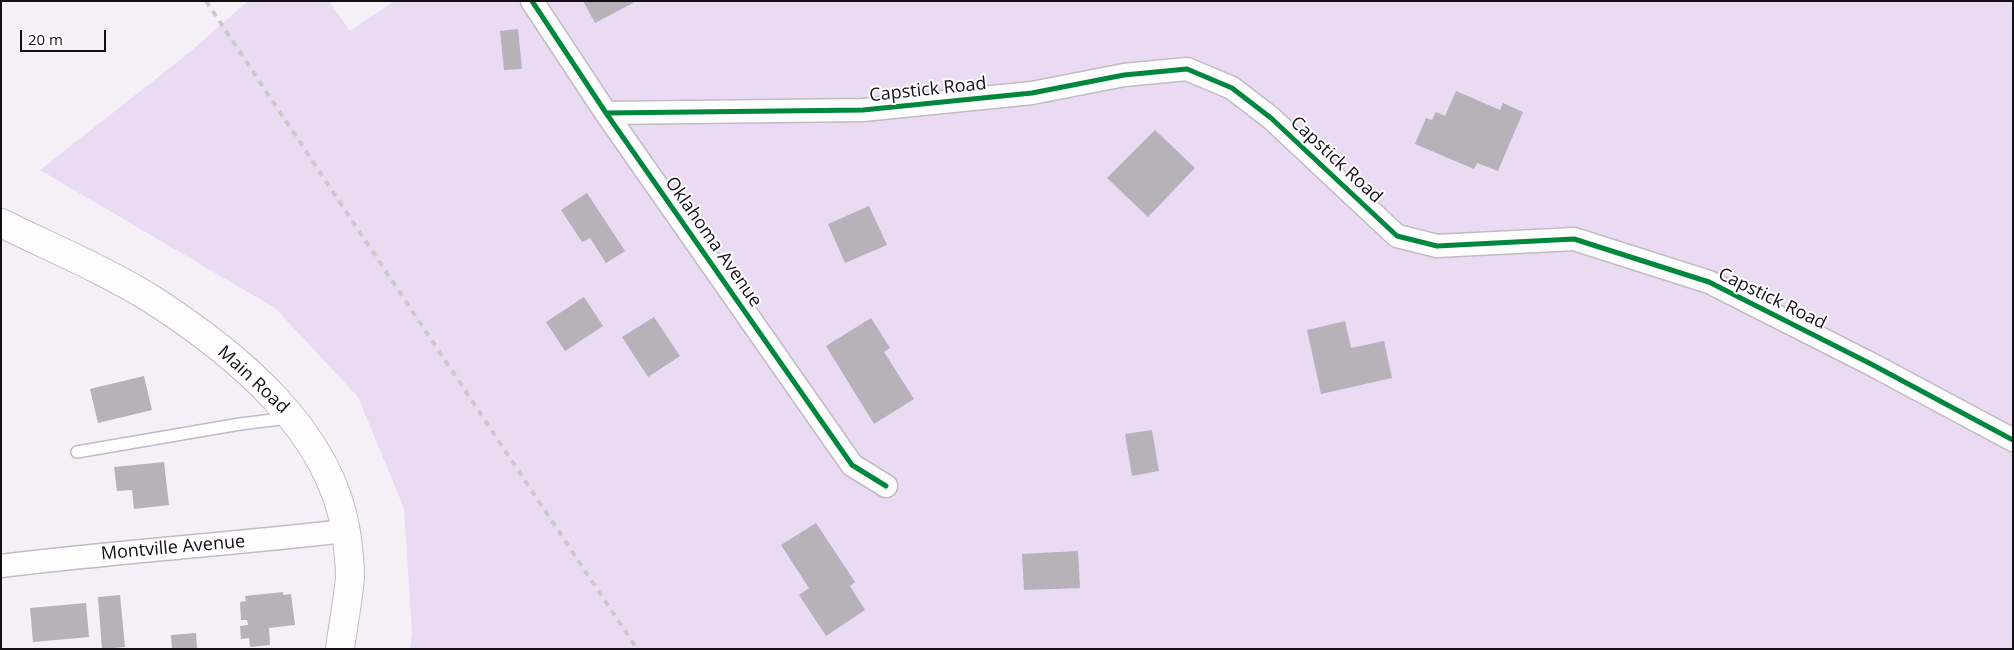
<!DOCTYPE html>
<html>
<head>
<meta charset="utf-8">
<style>
  body { margin:0 }
  #map { position:relative; width:2014px; height:650px; overflow:hidden; background:#f5eff8; font-family:"Open Sans",sans-serif }
  canvas { display:block }
  .frame { position:absolute; inset:0; border:2px solid #130e15; pointer-events:none }
  .scale { position:absolute; left:20px; top:30px; width:86px; height:22px; box-sizing:border-box; border:2px solid #130e15; border-top:0; padding-left:6px; font-size:15px; line-height:18px; white-space:nowrap; color:#130e15; -webkit-text-stroke:4px #fff; paint-order:stroke }
</style>
</head>
<body>
<div id="map">
<canvas width="2014" height="650"></canvas>
<div class="frame"></div>
<div class="scale">20 m</div>
</div>
<script>
const g = document.querySelector('canvas').getContext('2d');
g.lineJoin = 'round';
function paint(path, color) {
  g.fillStyle = color;
  g.fill(path, 'evenodd');
}
function trace(path, color, width, dash) {
  g.strokeStyle = color;
  g.lineWidth = width;
  g.lineCap = dash ? 'butt' : 'round';
  g.setLineDash(dash || []);
  g.stroke(path);
}
function label(font, color, halo, rows, align = 'center') {
  g.font = font + ' "Open Sans",sans-serif';
  g.lineWidth = 4;
  g.setLineDash([]);
  g.textBaseline = 'middle';
  g.strokeStyle = halo;
  g.fillStyle = color;
  for (const [text, x, y, turn = 0] of rows) {
    g.save();
    g.translate(x, y);
    g.rotate((+turn || 0) * Math.PI / 180);
    g.textAlign = isNaN(turn) ? turn : align;
    if (halo) g.strokeText(text, 0, 0);
    g.fillText(text, 0, 0);
    g.restore();
  }
}
paint(new Path2D(`
  M 248,1 L 329,1 L 350,31 L 395,1 L 2013,1 L 2013,649 L 410,649 L 412,633 L 404,508 L 358,397 L 275,308 L 40,170 L 190,52 Z`), '#eadaf2');
paint(new Path2D(`
  M 583,1 L 632,1 L 633,3 L 595,23 Z
  M 518,29 L 522,69 L 504,70 L 500,31 Z
  M 1456,91 L 1500,110 L 1503,103 L 1523,112 L 1498,171 L 1477,163 L 1474,169 L 1415,144 L 1426,118 L 1432,120 L 1436,112 L 1445,116 Z
  M 1155,130 L 1195,168 L 1148,217 L 1107,178 Z
  M 587,193 L 625,251 L 606,263 L 590,238 L 582,242 L 561,210 Z
  M 869,206 L 887,245 L 845,263 L 828,224 Z
  M 584,297 L 603,326 L 565,351 L 546,322 Z
  M 654,317 L 680,356 L 648,377 L 622,337 Z
  M 871,318 L 890,348 L 884,352 L 914,399 L 874,424 L 826,346 Z
  M 1345,321 L 1351,348 L 1384,341 L 1392,378 L 1321,394 L 1307,330 Z
  M 144,376 L 152,410 L 98,423 L 90,389 Z
  M 1152,430 L 1159,471 L 1132,476 L 1125,434 Z
  M 164,462 L 169,505 L 134,509 L 132,490 L 117,491 L 114,467 Z
  M 816,523 L 855,582 L 850,586 L 865,610 L 826,636 L 799,595 L 809,588 L 781,545 Z
  M 1078,551 L 1080,588 L 1024,590 L 1022,554 Z
  M 283,592 L 283,595 L 291,594 L 295,625 L 269,628 L 270,645 L 250,647 L 249,638 L 241,639 L 240,626 L 248,625 L 247,620 L 241,620 L 240,602 L 246,601 L 245,596 Z
  M 120,595 L 125,647 L 102,649 L 98,597 Z
  M 86,603 L 89,637 L 33,642 L 30,608 Z
  M 196,633 L 197,649 L 172,649 L 171,635 Z`), '#b7b2ba');
const service = new Path2D(`
  M 77,452 L 240,424 L 288,418`);
const minor = new Path2D(`
  M 532,1 L 606,113 L 852,465 L 886,486
  M 606,113 L 863,110 L 1032,93 L 1124,75 L 1187,69 L 1232,88 L 1271,118 L 1397,236 L 1437,246 L 1574,239 L 1709,282 L 1871,364 L 2013,440
  M 1,566 C 116,552 231,544 345,531`);
const primary = new Path2D(`
  M 1,223 C 52,248 105,270 153,300 C 235,353 330,430 346,532 C 348,546 350,563 350,577 C 348,601 343,625 340,649`);
trace(service, '#c1bbc3', 14);
trace(minor, '#c1bbc3', 25);
trace(primary, '#c1bbc3', 30);
trace(service, '#fefdfe', 11);
trace(minor, '#fefdfe', 22);
trace(primary, '#fefdfe', 28);
trace(new Path2D(`
  M 206,1 L 637,649`), '#cac9cc', 4, [6, 6]);
trace(new Path2D(`
  M 532,1 L 606,113 L 852,465 L 886,486
  M 606,113 L 863,110 L 1032,93 L 1124,75 L 1187,69 L 1232,88 L 1271,118 L 1397,236 L 1437,246 L 1574,239 L 1709,282 L 1871,364 L 2013,440`), '#00873e', 5);
label('18px', '#130e15', '#fff', [
  ["Capstick Road",928,90,-6],
  ["Capstick Road",1336,160,43],
  ["Oklahoma Avenue",713,242,55],
  ["Capstick Road",1772,299,26],
  ["Main Road",253,380,43],
  ["Montville Avenue",173,548,-5]
]);
</script>
</body>
</html>
